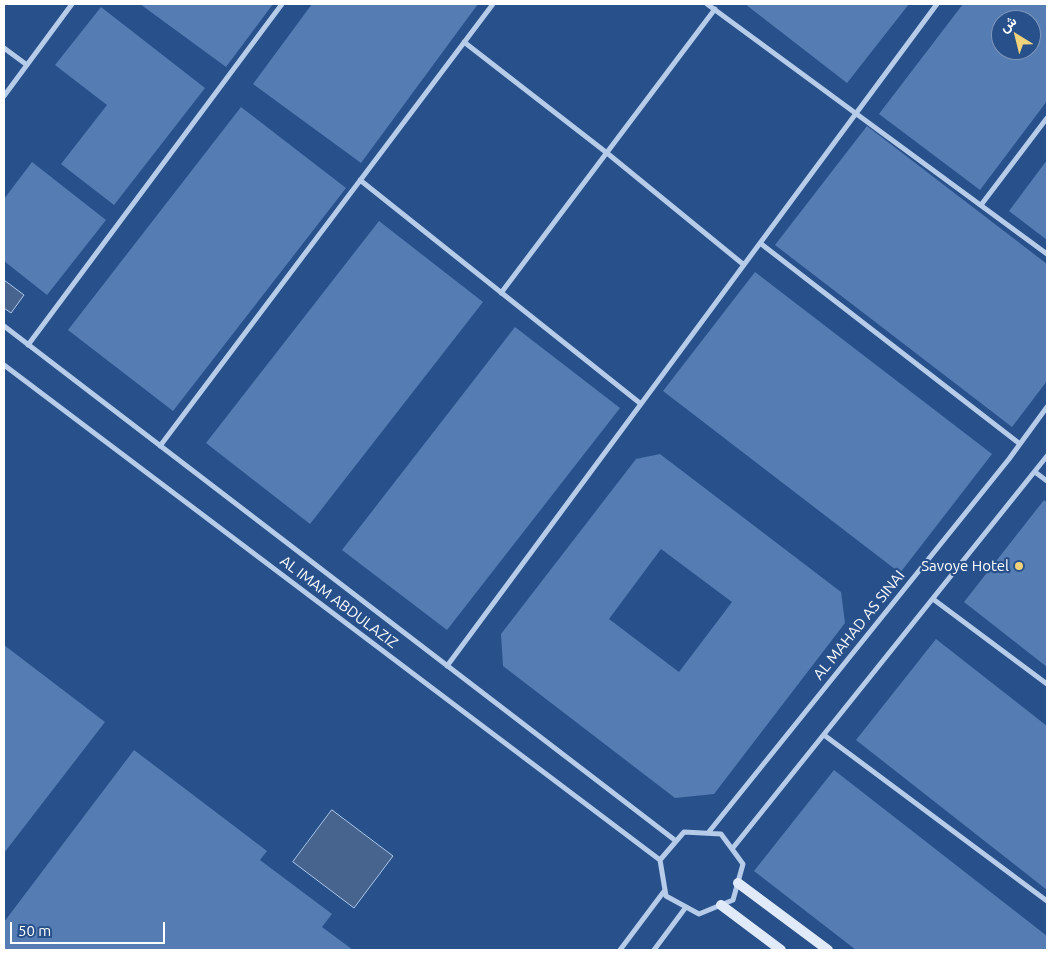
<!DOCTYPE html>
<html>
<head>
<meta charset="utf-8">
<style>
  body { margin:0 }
  #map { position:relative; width:1051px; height:954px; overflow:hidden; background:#28508b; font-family:Ubuntu,Vazirmatn,sans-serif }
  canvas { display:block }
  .frame { position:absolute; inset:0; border:5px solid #fff; pointer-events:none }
  .north { position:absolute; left:991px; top:10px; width:50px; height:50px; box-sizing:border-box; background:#28508b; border:1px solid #7e96b9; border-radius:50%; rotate:324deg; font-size:14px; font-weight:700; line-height:20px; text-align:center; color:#fff }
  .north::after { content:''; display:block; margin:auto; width:18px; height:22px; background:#f1d37c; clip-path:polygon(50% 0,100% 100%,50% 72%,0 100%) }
  .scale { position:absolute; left:10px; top:922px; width:155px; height:22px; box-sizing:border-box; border:2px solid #fff; border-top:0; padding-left:6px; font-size:15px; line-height:18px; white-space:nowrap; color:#fff; -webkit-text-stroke:4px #28508b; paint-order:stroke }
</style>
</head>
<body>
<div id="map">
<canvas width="1051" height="954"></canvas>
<div class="frame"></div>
<div class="north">ش</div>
<div class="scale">50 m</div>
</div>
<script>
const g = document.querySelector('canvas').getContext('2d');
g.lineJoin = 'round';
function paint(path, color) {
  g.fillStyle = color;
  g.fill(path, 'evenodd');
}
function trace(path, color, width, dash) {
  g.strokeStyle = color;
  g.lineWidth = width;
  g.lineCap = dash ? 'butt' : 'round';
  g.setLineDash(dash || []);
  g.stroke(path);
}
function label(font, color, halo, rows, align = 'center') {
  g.font = font + ' Ubuntu,sans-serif';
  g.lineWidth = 4.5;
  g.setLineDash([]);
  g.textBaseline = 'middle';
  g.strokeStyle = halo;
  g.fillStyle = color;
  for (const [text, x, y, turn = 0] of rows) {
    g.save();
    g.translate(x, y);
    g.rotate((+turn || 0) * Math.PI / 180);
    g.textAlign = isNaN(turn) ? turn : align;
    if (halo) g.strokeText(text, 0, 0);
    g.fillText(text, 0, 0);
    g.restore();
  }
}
const water = new Path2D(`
  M 4,280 L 24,295 L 11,313 L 4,308 Z
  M 332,810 L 393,856 L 354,908 L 293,862 Z`);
paint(water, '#47648e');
trace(water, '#abc6ea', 1);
paint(new Path2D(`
  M 140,4 L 273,4 L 226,67 Z
  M 312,4 L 478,4 L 361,163 L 253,84 Z
  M 745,4 L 909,4 L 847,83 Z
  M 963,4 L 1047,4 L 1047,101 L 980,190 L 879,114 ZM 1001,20 L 1031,20 L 1031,50 L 1001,50 Z
  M 101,7 L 205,88 L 114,205 L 61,164 L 107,105 L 55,65 Z
  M 241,107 L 346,188 L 173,411 L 68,330 Z
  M 867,126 L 1047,264 L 1047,381 L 1012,427 L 775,245 Z
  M 1047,160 L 1047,240 L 1009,211 Z
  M 32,162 L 106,220 L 47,295 L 4,261 L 4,199 Z
  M 379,221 L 483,302 L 310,524 L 206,443 Z
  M 755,272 L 992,454 L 900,573 L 663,391 Z
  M 515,327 L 620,408 L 447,630 L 342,550 Z
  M 660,454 L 841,592 L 845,623 L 714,794 L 675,798 L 503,666 L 501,634 L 636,459 ZM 661,549 L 732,602 L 679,672 L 609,619 Z
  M 1044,500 L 1047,503 L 1047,667 L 964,602 Z
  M 936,639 L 1047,726 L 1047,890 L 856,740 Z
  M 4,645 L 105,722 L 4,853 Z
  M 134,750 L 267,851 L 260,860 L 332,914 L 322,927 L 353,950 L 4,950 L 4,922 Z
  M 834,770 L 1047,936 L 1047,950 L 856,950 L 754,871 Z`), '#557cb3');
trace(new Path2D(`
  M 707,4 L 1047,254
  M 464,42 L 607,153 L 744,265
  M 4,48 L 27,65
  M 4,96 L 72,4
  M 360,180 L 641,404
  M 981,205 L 1047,118
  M 760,243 L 1020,444
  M 501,293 L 715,9
  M 4,326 L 676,841
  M 28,345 L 282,4
  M 4,365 L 660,860
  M 160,446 L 493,4
  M 1035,472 L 1047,481
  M 933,599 L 1047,684
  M 447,666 L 937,4
  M 824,735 L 1047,901
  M 684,832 L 721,834 L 743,864 L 733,900 L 699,914 L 666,896 L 660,860 Z
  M 708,833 L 1009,459 L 1047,407
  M 732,849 L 1047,456
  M 620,950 L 665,890
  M 654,950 L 686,907`), '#b6cce9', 5);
trace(new Path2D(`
  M 738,883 L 828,950
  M 721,905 L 781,950`), '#e0eaf8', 10);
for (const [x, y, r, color] of [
  [1019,566,5,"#f1d37c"]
]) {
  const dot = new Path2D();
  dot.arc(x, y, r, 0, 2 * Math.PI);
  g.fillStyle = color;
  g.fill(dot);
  trace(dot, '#28508b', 2);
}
label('15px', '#fff', '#28508b', [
  ["Savoye Hotel",1009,566]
], 'right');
label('15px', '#fff', '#28508b', [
  ["AL IMAM ABDULAZIZ",339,602,37],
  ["AL MAHAD AS SINAI",859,625,-51]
]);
</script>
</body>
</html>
